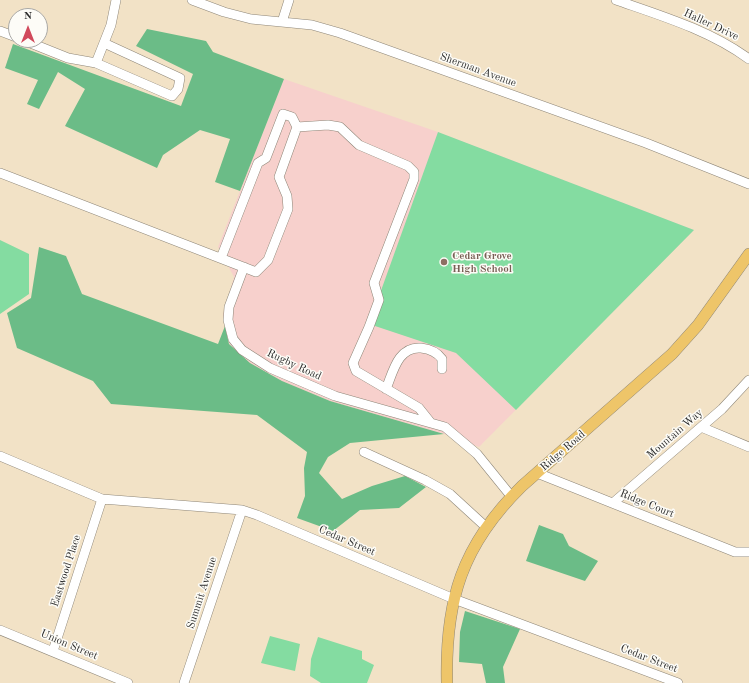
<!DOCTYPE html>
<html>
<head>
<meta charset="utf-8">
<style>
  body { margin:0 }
  #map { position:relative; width:749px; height:683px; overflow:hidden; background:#f2e2c6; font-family:"Old Standard TT",serif }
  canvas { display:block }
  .north { position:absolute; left:8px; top:8px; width:40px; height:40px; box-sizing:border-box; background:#fdfcf7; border:1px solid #a9a8a5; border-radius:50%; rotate:0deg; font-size:11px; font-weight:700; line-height:16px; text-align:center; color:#2b2b2b }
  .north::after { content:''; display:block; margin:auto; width:14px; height:18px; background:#d1495b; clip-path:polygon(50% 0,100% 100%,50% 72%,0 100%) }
</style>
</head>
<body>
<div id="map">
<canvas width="749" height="683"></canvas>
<div class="north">N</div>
</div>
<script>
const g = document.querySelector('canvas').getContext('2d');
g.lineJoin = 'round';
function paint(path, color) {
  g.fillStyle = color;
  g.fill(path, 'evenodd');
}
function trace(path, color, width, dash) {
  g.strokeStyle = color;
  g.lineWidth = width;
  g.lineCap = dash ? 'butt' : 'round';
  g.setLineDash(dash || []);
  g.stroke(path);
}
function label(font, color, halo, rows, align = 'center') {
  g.font = font + ' "Old Standard TT",serif';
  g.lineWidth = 3;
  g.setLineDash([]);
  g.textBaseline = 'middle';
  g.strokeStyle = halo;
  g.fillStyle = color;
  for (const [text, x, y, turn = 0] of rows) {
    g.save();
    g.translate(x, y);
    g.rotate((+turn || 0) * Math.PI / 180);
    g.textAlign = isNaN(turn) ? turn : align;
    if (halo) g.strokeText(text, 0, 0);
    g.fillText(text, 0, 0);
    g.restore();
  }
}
paint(new Path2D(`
  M 284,79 L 438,132 L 694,230 L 479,447 L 444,434 L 330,401 L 282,381 L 250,363 L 229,344 L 223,315 L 234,277 L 218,247 Z`), '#f7d0cc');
paint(new Path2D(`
  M 438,132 L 694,230 L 516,410 L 456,353 L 369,324 Z
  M 0,240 L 29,254 L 29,294 L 0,314 Z
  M 270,636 L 300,644 L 295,671 L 261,663 Z
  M 318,637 L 362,651 L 362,659 L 374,665 L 367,683 L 321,683 L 310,676 L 311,659 Z`), '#84dca1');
paint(new Path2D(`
  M 147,29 L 206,41 L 213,52 L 284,79 L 240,191 L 215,182 L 230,139 L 200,130 L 163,155 L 157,168 L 65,126 L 85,89 L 58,72 L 39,109 L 27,104 L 38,80 L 5,68 L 13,44 L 181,106 L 193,74 L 136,46 Z
  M 39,247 L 66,256 L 82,294 L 218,344 L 225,326 L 229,344 L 250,363 L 282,381 L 330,401 L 444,434 L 350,443 L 328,457 L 319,473 L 342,499 L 372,486 L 405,476 L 426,487 L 399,508 L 360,510 L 333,531 L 297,518 L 305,496 L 304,468 L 307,452 L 257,415 L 111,404 L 93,381 L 17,348 L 7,313 L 31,298 Z
  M 539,525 L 563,534 L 569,546 L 598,561 L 585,581 L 526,561 Z
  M 465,611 L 520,629 L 503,667 L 505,683 L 486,683 L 482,664 L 459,662 L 460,632 Z`), '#6bbc87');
const minor = new Path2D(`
  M 192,0 L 224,12 L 251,19 L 312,25 L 340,33 L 646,143 L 749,184
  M 616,0 C 662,16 709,30 749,59
  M 282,22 L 289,0
  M 0,31 L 16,37
  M 23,40 L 68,58 L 96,63 L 111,25 L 116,0
  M 96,63 L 172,96 L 178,89 L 180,78 L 104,43
  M 297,127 L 328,125 L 340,127 L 359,145 L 408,166 L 414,172 L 414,179 L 374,283 L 379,300 L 369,327 L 353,363 L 356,371 L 419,408 L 431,423
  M 0,173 L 256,272 L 268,260 L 288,209 L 287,196 L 279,177 L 297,127
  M 221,258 L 258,163 L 266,158 L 283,114 L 292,117 L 297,127
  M 244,267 L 229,307 L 228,320 L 233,339 L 242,350 L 270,368 L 335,396 L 445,427 L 477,454 L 511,496
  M 386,389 C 393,372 398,346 421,348 C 430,349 437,352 442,359 L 442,369
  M 701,427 L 749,447
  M 364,452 L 425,480 L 450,494 L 486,527
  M 0,456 L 102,499 L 242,510 L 257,515 L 454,599 L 678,683
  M 537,473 L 735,552 L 749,552
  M 613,503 L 722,409 L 749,380
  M 0,630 L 128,683
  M 53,651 L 102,499
  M 184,683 L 242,510`);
const major = new Path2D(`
  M 447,683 C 445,600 462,545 522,486 L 672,354 L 698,325 L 749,254`);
trace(minor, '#8e8678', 10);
trace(major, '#8e8678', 12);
trace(minor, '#fff', 9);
trace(major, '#eec569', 11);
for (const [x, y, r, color] of [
  [444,262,4,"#8d6e63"]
]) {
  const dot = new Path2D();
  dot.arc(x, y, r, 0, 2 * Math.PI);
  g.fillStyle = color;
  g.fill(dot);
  trace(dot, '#fdfcf7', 1.5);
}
label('11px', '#2b2b2b', '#fdfcf7', [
  ["Haller Drive",711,25,25],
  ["Sherman Avenue",478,70,20],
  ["Rugby Road",294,365,25],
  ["Mountain Way",675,434,-41],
  ["Ridge Road",563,451,-41],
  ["Ridge Court",647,504,22],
  ["Cedar Street",347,541,23],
  ["Eastwood Place",66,571,-72],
  ["Summit Avenue",202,593,-72],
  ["Union Street",69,645,23],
  ["Cedar Street",649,659,21]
]);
label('bold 11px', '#785e54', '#fdfcf7', [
  ["Cedar Grove",452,256],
  ["High School",452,269]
], 'left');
</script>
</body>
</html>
